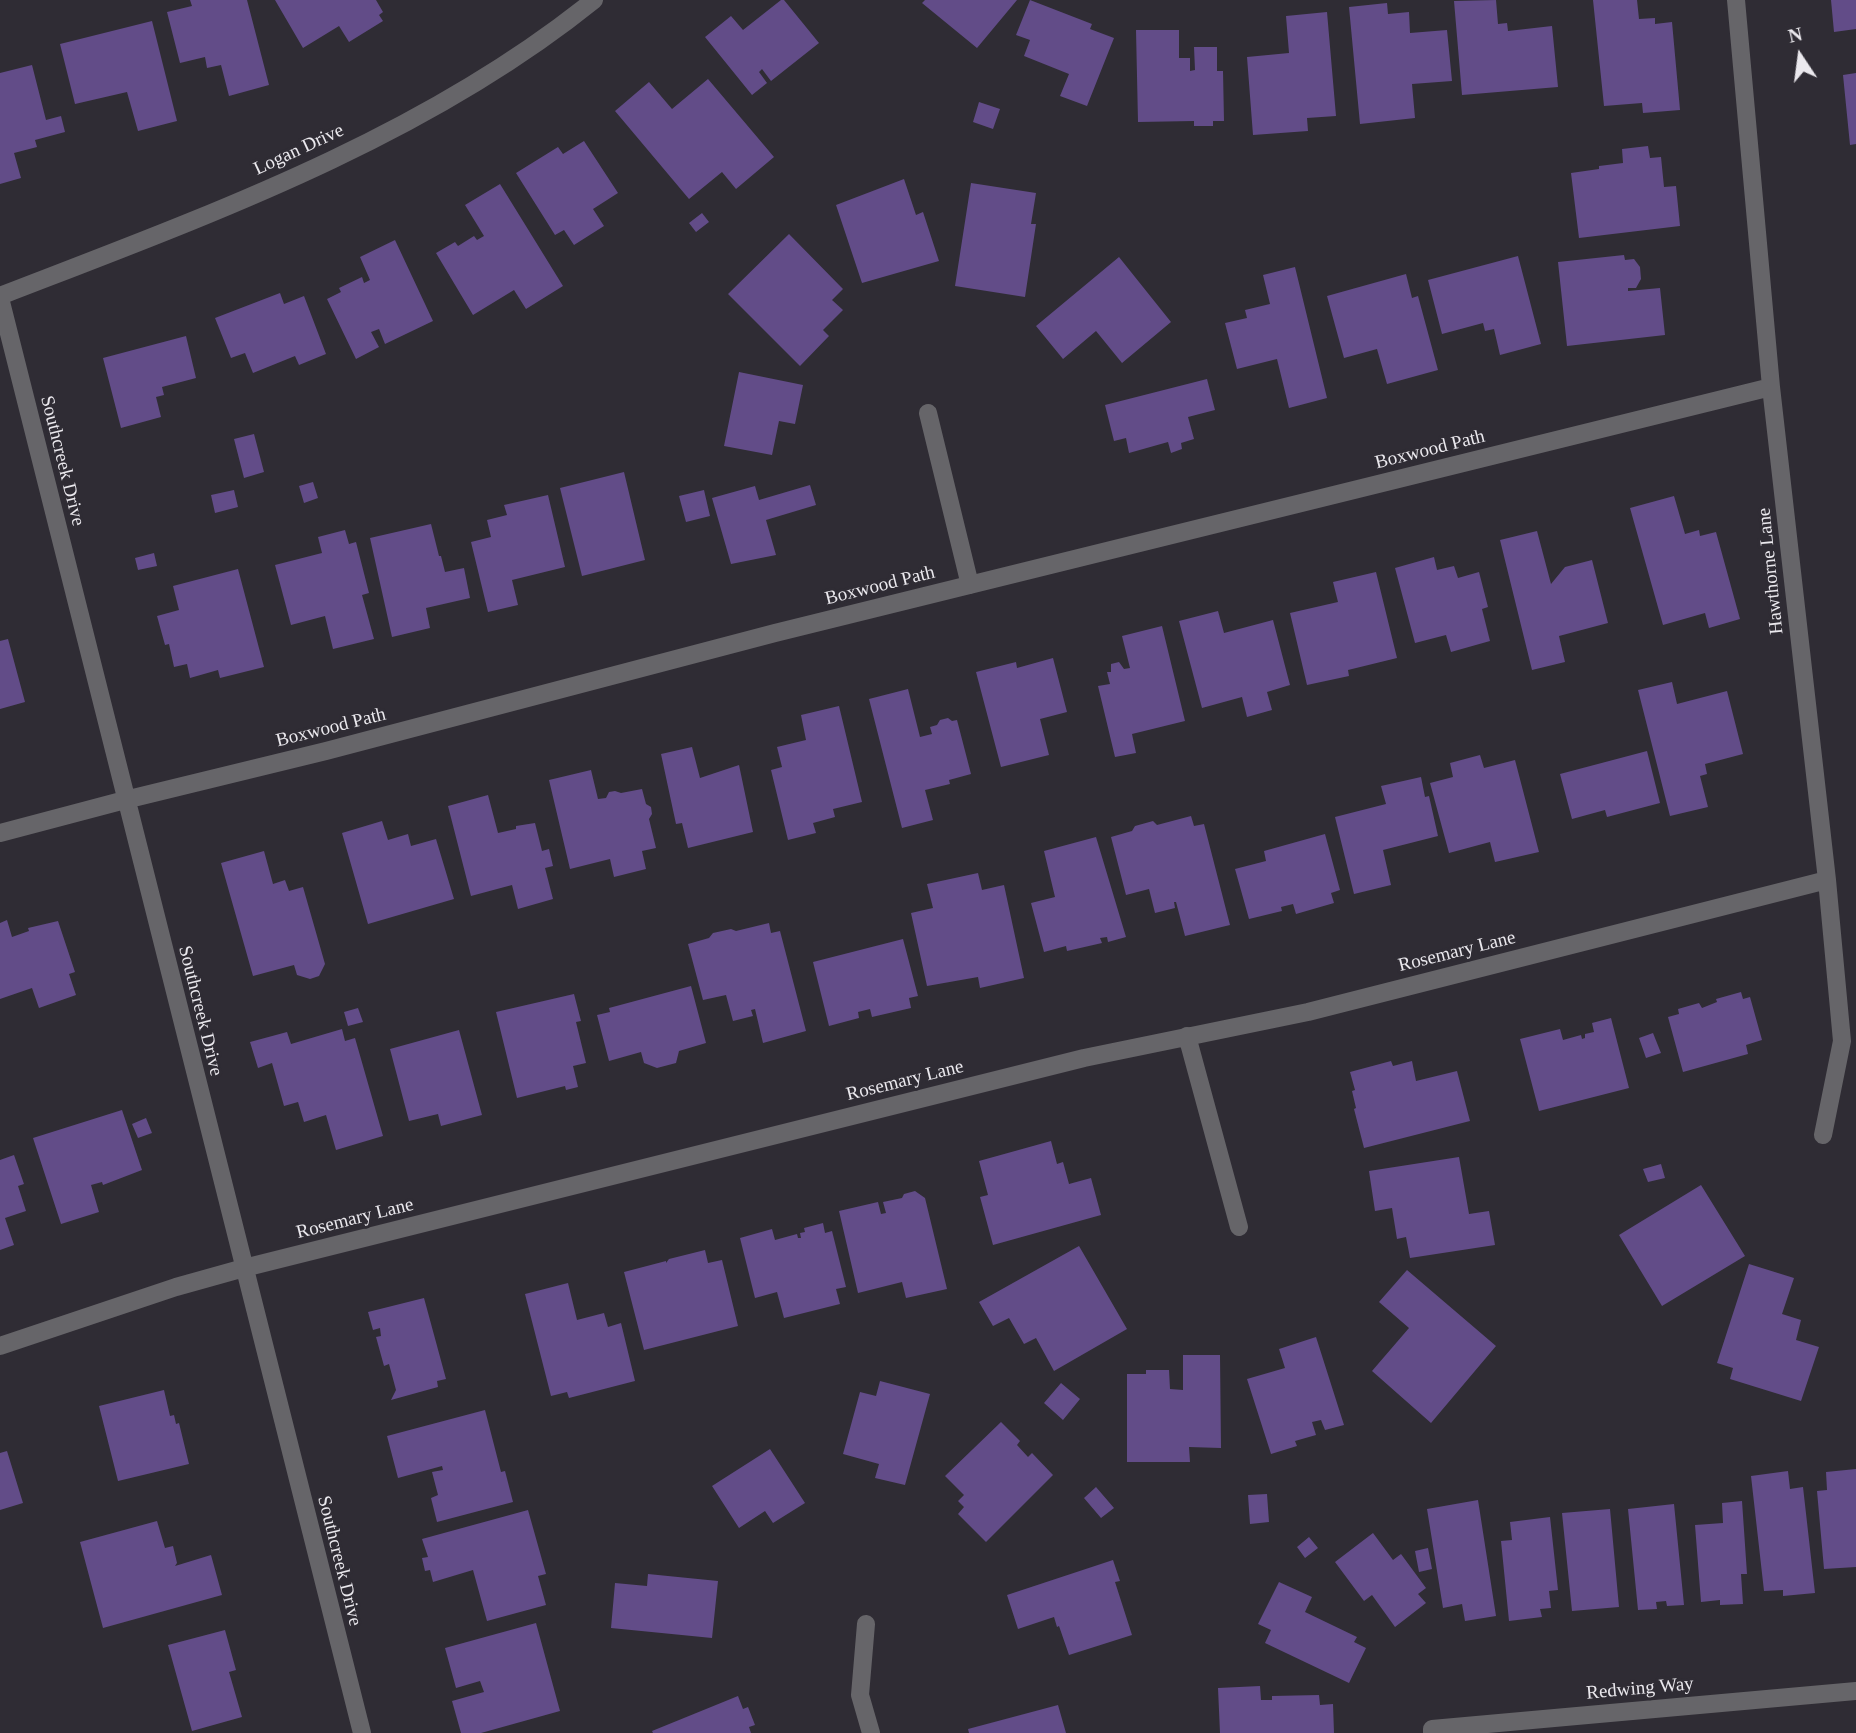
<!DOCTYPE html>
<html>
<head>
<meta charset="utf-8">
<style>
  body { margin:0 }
  #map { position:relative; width:1856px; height:1733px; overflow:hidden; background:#2f2c34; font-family:Georgia,serif }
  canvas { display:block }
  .north { position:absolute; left:1765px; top:21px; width:70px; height:70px; -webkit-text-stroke:5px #2f2c34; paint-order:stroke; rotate:347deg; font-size:19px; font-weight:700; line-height:28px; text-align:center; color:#eae8ed }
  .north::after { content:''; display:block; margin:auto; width:24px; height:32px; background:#eae8ed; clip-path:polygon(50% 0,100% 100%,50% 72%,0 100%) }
</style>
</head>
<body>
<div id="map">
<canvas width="1856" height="1733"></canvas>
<div class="north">N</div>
</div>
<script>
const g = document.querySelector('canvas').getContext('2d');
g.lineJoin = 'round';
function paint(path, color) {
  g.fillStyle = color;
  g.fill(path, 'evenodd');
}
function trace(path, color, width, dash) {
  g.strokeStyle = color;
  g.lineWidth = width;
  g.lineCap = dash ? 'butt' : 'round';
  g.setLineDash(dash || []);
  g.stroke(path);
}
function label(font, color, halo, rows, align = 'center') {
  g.font = font + ' Georgia,serif';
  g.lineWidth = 6;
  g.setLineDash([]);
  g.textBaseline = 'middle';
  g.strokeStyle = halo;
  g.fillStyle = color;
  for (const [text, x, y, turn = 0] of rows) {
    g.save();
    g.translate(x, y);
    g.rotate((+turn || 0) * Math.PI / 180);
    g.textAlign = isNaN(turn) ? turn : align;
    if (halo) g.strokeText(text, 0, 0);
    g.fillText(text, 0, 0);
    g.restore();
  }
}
paint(new Path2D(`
  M 190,0 L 247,0 L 269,85 L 229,96 L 221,65 L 207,68 L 205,57 L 180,63 L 167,12 L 192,6 Z
  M 275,0 L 376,0 L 383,12 L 379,15 L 383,21 L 349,42 L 339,26 L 303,48 Z
  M 781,0 L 784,0 L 819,43 L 771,81 L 762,69 L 759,72 L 767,83 L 752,95 L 705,37 L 731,16 L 743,30 Z
  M 925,0 L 1017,0 L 977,48 L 922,3 Z
  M 1030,0 L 1092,24 L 1090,29 L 1114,38 L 1087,106 L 1060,96 L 1069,74 L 1024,56 L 1030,40 L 1016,35 Z
  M 1496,0 L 1498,24 L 1507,23 L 1508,31 L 1552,26 L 1558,87 L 1462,95 L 1454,1 Z
  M 1593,0 L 1637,0 L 1639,19 L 1655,18 L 1655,24 L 1672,22 L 1680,110 L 1643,113 L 1642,103 L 1604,106 Z
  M 1831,0 L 1856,0 L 1856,29 L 1834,32 Z
  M 1387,3 L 1388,14 L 1409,12 L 1410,33 L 1447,30 L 1452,81 L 1412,84 L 1415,118 L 1360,124 L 1349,7 Z
  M 1327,12 L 1336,116 L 1307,118 L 1308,131 L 1253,135 L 1247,57 L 1289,53 L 1286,16 Z
  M 152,21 L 177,121 L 138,131 L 127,92 L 75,104 L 60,44 Z
  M 1136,30 L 1179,30 L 1179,58 L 1190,58 L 1190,71 L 1195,70 L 1194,47 L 1217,47 L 1217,71 L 1223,71 L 1224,121 L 1213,121 L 1213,126 L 1194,126 L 1194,121 L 1138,122 Z
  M 32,65 L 46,120 L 61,116 L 65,132 L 35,140 L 37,147 L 14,153 L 21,178 L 0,184 L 0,73 Z
  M 1856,73 L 1856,144 L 1850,145 L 1843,75 Z
  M 708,79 L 774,157 L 736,189 L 722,172 L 689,199 L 615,111 L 649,82 L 672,109 Z
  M 979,102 L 1000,109 L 993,129 L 973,122 Z
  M 584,141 L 618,193 L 593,209 L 604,226 L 574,245 L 564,230 L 555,235 L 516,173 L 558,147 L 563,154 Z
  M 1648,146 L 1650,158 L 1661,157 L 1664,187 L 1676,186 L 1680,226 L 1579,238 L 1571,173 L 1599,169 L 1599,166 L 1623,163 L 1622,149 Z
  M 904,179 L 916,215 L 923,212 L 939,261 L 862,283 L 836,205 Z
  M 971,183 L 1036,193 L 1031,224 L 1036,224 L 1025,297 L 955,286 Z
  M 500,184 L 563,286 L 526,309 L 514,290 L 473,315 L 436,253 L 455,242 L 458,246 L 474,236 L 477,240 L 484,236 L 465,205 Z
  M 702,213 L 709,222 L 696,232 L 689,223 Z
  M 789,234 L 843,289 L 832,300 L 843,310 L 823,330 L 829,336 L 800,366 L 728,294 Z
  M 395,240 L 433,321 L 385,344 L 379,329 L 371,332 L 379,347 L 356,359 L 327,299 L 341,292 L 339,288 L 362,277 L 364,283 L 370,280 L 360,257 Z
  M 1624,255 L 1625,260 L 1634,259 L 1640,267 L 1641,279 L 1636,288 L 1628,288 L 1628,291 L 1660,288 L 1665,335 L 1567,346 L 1558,262 Z
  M 1518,256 L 1541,344 L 1500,355 L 1494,329 L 1485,331 L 1483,323 L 1442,334 L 1428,280 Z
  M 1119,257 L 1171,322 L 1122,363 L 1096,331 L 1063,359 L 1036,326 Z
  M 1295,267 L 1327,398 L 1289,408 L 1277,359 L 1237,369 L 1225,323 L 1247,318 L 1245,310 L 1270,304 L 1263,275 Z
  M 1406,274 L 1412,298 L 1418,296 L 1438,370 L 1387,384 L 1377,349 L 1344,358 L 1327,296 Z
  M 280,293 L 284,304 L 304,296 L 326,354 L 299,365 L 295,356 L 253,373 L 245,353 L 231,358 L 215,318 Z
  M 186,336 L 196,378 L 162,387 L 164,395 L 156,397 L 161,417 L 121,428 L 103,358 Z
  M 739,372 L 803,385 L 795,424 L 779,421 L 772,455 L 724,446 Z
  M 1207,379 L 1215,410 L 1188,417 L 1194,439 L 1181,443 L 1182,449 L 1171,453 L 1168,442 L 1129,453 L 1126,438 L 1114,441 L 1105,405 Z
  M 254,434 L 264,472 L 244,478 L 234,439 Z
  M 624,472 L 645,560 L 582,576 L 560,488 Z
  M 313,482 L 318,498 L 304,503 L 299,486 Z
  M 810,485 L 816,505 L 766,520 L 776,555 L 731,564 L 712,498 L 755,486 L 759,500 Z
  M 234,490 L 238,507 L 215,513 L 211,495 Z
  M 704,490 L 710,516 L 686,522 L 679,496 Z
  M 548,495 L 565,567 L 512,580 L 518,605 L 488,612 L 471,542 L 491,537 L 487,520 L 507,515 L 504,505 Z
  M 1674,496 L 1685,534 L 1699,530 L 1700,536 L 1716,532 L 1740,619 L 1709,628 L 1705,613 L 1663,625 L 1630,508 Z
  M 431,524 L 439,556 L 441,556 L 445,572 L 464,568 L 470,598 L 426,608 L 430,628 L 392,637 L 370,538 Z
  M 345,530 L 349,544 L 356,542 L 369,593 L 362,595 L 374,639 L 333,649 L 325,616 L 291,625 L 275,565 L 322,553 L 318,537 Z
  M 1537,531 L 1551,584 L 1565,567 L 1592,560 L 1608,623 L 1559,636 L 1565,662 L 1532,670 L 1500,540 Z
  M 154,553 L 157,566 L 138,570 L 135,558 Z
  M 1434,557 L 1437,570 L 1454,566 L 1458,578 L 1479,572 L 1488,607 L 1482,609 L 1490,641 L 1451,652 L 1446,635 L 1415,643 L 1395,568 Z
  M 238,569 L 264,667 L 220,678 L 218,670 L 190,678 L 187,664 L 174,667 L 169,644 L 165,645 L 157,616 L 179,610 L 173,586 Z
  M 1376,572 L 1397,658 L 1348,670 L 1349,676 L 1307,685 L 1290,613 L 1338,602 L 1333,582 Z
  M 1218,611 L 1224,633 L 1273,620 L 1290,685 L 1267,692 L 1272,710 L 1247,717 L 1242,697 L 1202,708 L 1179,621 Z
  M 1162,626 L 1185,721 L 1132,734 L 1136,753 L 1115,757 L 1098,686 L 1110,684 L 1107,672 L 1111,672 L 1111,664 L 1119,662 L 1124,669 L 1130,668 L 1122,636 Z
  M 8,639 L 25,702 L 0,709 L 0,641 Z
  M 1053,658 L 1067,712 L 1040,719 L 1049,755 L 1001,767 L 976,672 L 1016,662 L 1017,668 Z
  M 1672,682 L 1677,704 L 1727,691 L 1743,754 L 1705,764 L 1707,774 L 1700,776 L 1708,807 L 1670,816 L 1638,690 Z
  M 908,689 L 920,737 L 932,734 L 930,727 L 937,725 L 940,720 L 948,718 L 952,721 L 957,720 L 971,774 L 949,780 L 950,784 L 925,790 L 933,820 L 902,828 L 869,699 Z
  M 839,706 L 862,802 L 833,809 L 835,817 L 813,823 L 816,833 L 788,840 L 771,770 L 782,767 L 777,747 L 806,740 L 801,715 Z
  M 692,747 L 700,778 L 739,765 L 753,832 L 688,848 L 682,823 L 676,824 L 661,754 Z
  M 1647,751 L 1660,803 L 1607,817 L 1605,810 L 1572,819 L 1560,774 Z
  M 1480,755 L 1484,768 L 1515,760 L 1539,852 L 1495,862 L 1490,842 L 1449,853 L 1430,783 L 1453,777 L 1450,763 Z
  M 591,770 L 598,799 L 606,798 L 609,792 L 615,791 L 621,793 L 642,789 L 646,804 L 651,807 L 652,814 L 649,819 L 656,848 L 642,851 L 646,869 L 614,877 L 610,859 L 570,869 L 549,780 Z
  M 1421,777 L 1425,797 L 1429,796 L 1438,836 L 1383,850 L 1391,885 L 1354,894 L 1335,817 L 1386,804 L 1381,786 Z
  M 488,795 L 498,833 L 516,829 L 516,826 L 535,823 L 542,851 L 549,849 L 553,866 L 545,868 L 553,899 L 518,909 L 512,885 L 471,896 L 448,806 Z
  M 1191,816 L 1194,826 L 1204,824 L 1230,925 L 1185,936 L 1176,902 L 1174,902 L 1175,908 L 1155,913 L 1149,889 L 1126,895 L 1111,837 L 1132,831 L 1135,826 L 1153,821 L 1157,825 Z
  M 382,821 L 388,840 L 408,834 L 411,846 L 436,839 L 454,899 L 368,924 L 342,833 Z
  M 1325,834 L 1340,890 L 1331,893 L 1334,903 L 1296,914 L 1293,904 L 1281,907 L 1282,911 L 1249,919 L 1235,869 L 1266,861 L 1264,851 Z
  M 1096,837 L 1126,937 L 1108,942 L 1107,937 L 1100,938 L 1102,943 L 1067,951 L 1066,946 L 1044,952 L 1031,903 L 1055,897 L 1044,851 Z
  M 264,851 L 273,884 L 285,880 L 289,891 L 303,887 L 325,964 L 319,976 L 310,979 L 297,975 L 294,965 L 253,976 L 221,863 Z
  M 978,873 L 982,890 L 1004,885 L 1024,978 L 980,988 L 978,977 L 927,986 L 911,913 L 933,908 L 927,884 Z
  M 7,920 L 12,937 L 29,931 L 28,928 L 58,921 L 75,972 L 69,974 L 76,995 L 39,1008 L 32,988 L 0,999 L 0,923 Z
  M 769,923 L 771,933 L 780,931 L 806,1031 L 763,1043 L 755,1009 L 751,1010 L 753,1016 L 733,1021 L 726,995 L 703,1000 L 688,944 L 709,938 L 713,933 L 731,929 L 736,931 Z
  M 903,939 L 918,996 L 909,998 L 911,1008 L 872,1017 L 870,1009 L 858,1012 L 859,1018 L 829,1026 L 813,962 Z
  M 691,986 L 706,1043 L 679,1051 L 676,1063 L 657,1068 L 644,1063 L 641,1052 L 609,1061 L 597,1015 L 610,1012 L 609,1008 Z
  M 1741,992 L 1743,999 L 1750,997 L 1762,1040 L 1746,1045 L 1748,1054 L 1683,1072 L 1668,1017 L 1679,1014 L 1678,1009 L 1699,1003 L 1702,1008 L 1717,1002 L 1716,999 Z
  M 574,994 L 581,1021 L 576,1022 L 586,1063 L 573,1066 L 578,1087 L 566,1090 L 565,1086 L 517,1098 L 496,1012 Z
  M 358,1008 L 363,1022 L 348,1026 L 344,1012 Z
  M 1611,1018 L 1629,1088 L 1539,1111 L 1520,1039 L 1560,1029 L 1563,1040 L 1581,1035 L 1582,1039 L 1585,1038 L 1585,1034 L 1594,1032 L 1592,1023 Z
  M 342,1029 L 345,1041 L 355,1038 L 383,1136 L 336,1150 L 326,1115 L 304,1122 L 298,1102 L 284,1106 L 272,1063 L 258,1068 L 250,1042 L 287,1032 L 291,1044 Z
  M 459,1030 L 482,1115 L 441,1126 L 438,1114 L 409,1121 L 390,1049 Z
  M 1653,1033 L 1661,1053 L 1646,1058 L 1639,1038 Z
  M 1391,1061 L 1393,1066 L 1412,1061 L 1416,1081 L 1457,1071 L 1470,1121 L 1364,1148 L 1354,1109 L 1356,1108 L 1352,1091 L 1355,1090 L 1350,1072 Z
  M 122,1110 L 142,1170 L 103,1185 L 102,1182 L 91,1185 L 99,1212 L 61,1224 L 33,1138 Z
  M 146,1118 L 152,1133 L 138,1138 L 132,1124 Z
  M 1051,1141 L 1057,1164 L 1063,1162 L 1069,1184 L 1091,1178 L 1101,1215 L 993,1245 L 980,1197 L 988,1195 L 979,1161 Z
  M 14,1155 L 24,1184 L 18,1186 L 26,1211 L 5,1218 L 14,1245 L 0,1250 L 0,1160 Z
  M 1459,1157 L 1469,1214 L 1489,1211 L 1495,1245 L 1410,1258 L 1406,1237 L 1397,1239 L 1392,1208 L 1375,1211 L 1369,1171 Z
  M 1661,1164 L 1665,1178 L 1648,1182 L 1643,1169 Z
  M 1701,1185 L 1745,1256 L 1662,1306 L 1619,1235 Z
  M 915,1191 L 925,1198 L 947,1289 L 906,1298 L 902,1282 L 858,1293 L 839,1211 L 878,1202 L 881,1214 L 886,1213 L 883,1202 L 902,1198 L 904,1194 Z
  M 823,1223 L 825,1233 L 832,1231 L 846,1287 L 836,1289 L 840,1304 L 784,1318 L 777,1292 L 755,1298 L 740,1238 L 772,1229 L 775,1240 L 797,1234 L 798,1238 L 801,1238 L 800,1233 L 805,1232 L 804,1228 Z
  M 1079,1246 L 1127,1329 L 1054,1371 L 1036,1338 L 1024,1344 L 1009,1318 L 993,1326 L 979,1302 Z
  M 705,1250 L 708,1263 L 722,1260 L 738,1326 L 644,1350 L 624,1272 L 666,1261 L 666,1263 L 669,1259 Z
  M 1749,1264 L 1794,1278 L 1782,1314 L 1801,1320 L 1796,1340 L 1819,1347 L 1801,1401 L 1730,1379 L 1733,1368 L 1717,1363 Z
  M 1407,1270 L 1496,1346 L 1431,1423 L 1372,1371 L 1409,1328 L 1379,1302 Z
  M 568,1283 L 577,1320 L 604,1313 L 608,1327 L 621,1323 L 635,1381 L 569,1398 L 567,1392 L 551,1396 L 525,1294 Z
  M 424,1298 L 446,1379 L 437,1381 L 438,1387 L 391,1400 L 396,1390 L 389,1364 L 384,1366 L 376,1337 L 381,1336 L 380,1328 L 373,1330 L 368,1312 Z
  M 1316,1337 L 1344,1425 L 1325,1430 L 1321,1420 L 1312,1422 L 1316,1435 L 1295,1441 L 1297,1446 L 1271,1454 L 1247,1379 L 1285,1368 L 1279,1349 Z
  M 1183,1355 L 1220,1355 L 1221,1448 L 1189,1447 L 1190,1462 L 1127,1462 L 1127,1374 L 1146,1374 L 1146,1370 L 1169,1370 L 1170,1389 L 1183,1390 Z
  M 880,1381 L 930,1394 L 905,1485 L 875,1478 L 879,1464 L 843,1454 L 860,1392 L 876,1396 Z
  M 1061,1383 L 1080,1399 L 1063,1420 L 1044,1403 Z
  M 164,1390 L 170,1416 L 174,1415 L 176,1424 L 179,1423 L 189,1464 L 118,1481 L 99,1406 Z
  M 485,1410 L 501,1472 L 505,1471 L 513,1502 L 437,1522 L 431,1498 L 438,1495 L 432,1472 L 443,1470 L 442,1466 L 398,1478 L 387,1436 Z
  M 1001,1422 L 1020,1441 L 1017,1445 L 1028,1457 L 1032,1453 L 1053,1475 L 986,1542 L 958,1514 L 964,1507 L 958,1501 L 964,1495 L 945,1476 Z
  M 770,1449 L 805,1503 L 773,1523 L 765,1511 L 739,1528 L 712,1486 Z
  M 7,1451 L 23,1503 L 0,1510 L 0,1453 Z
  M 1856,1469 L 1856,1567 L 1824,1569 L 1817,1491 L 1827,1490 L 1826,1472 Z
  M 1788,1471 L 1790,1489 L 1803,1487 L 1815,1593 L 1783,1596 L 1783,1590 L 1764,1591 L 1751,1476 Z
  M 1096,1487 L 1114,1508 L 1101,1518 L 1084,1498 Z
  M 1267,1494 L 1269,1522 L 1250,1524 L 1248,1495 Z
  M 1478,1500 L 1496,1616 L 1465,1621 L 1462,1604 L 1443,1608 L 1427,1509 Z
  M 1742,1501 L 1747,1574 L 1741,1574 L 1743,1604 L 1720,1605 L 1720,1600 L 1701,1602 L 1695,1525 L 1723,1523 L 1722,1503 Z
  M 1674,1504 L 1684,1605 L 1667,1606 L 1666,1601 L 1656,1602 L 1657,1609 L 1638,1610 L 1628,1509 Z
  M 1610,1509 L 1619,1607 L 1572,1611 L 1562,1513 Z
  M 528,1510 L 546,1574 L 538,1576 L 546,1605 L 487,1621 L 473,1570 L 433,1582 L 430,1570 L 425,1571 L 422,1558 L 428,1557 L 422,1539 Z
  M 1550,1517 L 1558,1590 L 1549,1591 L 1551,1608 L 1540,1609 L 1542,1617 L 1509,1621 L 1501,1541 L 1512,1540 L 1510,1522 Z
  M 157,1521 L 165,1548 L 173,1546 L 177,1563 L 175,1566 L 211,1555 L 222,1595 L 103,1628 L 80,1542 Z
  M 1373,1533 L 1393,1560 L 1401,1554 L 1426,1588 L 1418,1594 L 1426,1603 L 1395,1627 L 1372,1595 L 1364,1601 L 1335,1562 Z
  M 1309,1537 L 1318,1548 L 1305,1558 L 1297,1547 Z
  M 1428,1548 L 1432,1569 L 1419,1572 L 1415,1551 Z
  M 1113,1560 L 1120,1581 L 1115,1582 L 1132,1635 L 1069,1655 L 1059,1626 L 1057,1627 L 1054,1617 L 1018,1629 L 1007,1595 Z
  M 648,1574 L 718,1581 L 712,1638 L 611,1628 L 615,1583 L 647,1586 Z
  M 1279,1582 L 1312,1597 L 1305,1612 L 1357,1637 L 1354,1642 L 1366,1648 L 1349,1683 L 1265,1643 L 1271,1630 L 1258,1624 Z
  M 536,1623 L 560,1711 L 481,1733 L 461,1733 L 452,1701 L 484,1692 L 480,1681 L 456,1688 L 445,1648 Z
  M 225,1630 L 236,1670 L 229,1672 L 242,1717 L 192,1731 L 168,1645 Z
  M 1260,1686 L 1261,1700 L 1272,1700 L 1272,1696 L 1319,1695 L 1320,1705 L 1333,1704 L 1334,1733 L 1220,1733 L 1218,1688 Z
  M 738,1696 L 743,1709 L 748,1707 L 755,1725 L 749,1727 L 751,1733 L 653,1733 L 652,1731 Z
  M 1058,1705 L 1066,1733 L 969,1733 L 968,1729 Z`), '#624c88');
trace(new Path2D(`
  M 1736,0 L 1771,387 L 1827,880 L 1842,1041 L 1823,1135
  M 0,296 C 204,217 422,139 594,0
  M 0,298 L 362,1733
  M 928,413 L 970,585
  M 0,833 L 125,800 L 326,751 L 775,633 L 1771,387
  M 1187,1036 L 1239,1227
  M 0,1346 L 176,1287 L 244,1268 L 1084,1058 L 1308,1012 L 1827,880
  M 866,1624 L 860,1695 L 871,1733
  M 1432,1733 L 1432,1729 L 1856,1691`), '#666569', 18);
label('19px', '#eae8ed', '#2f2c34', [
  ["Logan Drive",299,150,-25],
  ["Boxwood Path",1430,450,-14],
  ["Southcreek Drive",62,461,76],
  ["Hawthorne Lane",1771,571,-96],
  ["Boxwood Path",880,586,-14],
  ["Boxwood Path",331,728,-14],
  ["Rosemary Lane",1457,952,-14],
  ["Southcreek Drive",200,1011,76],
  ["Rosemary Lane",905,1081,-14],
  ["Rosemary Lane",355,1219,-14],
  ["Southcreek Drive",339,1561,76],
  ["Redwing Way",1640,1689,-5]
]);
</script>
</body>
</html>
